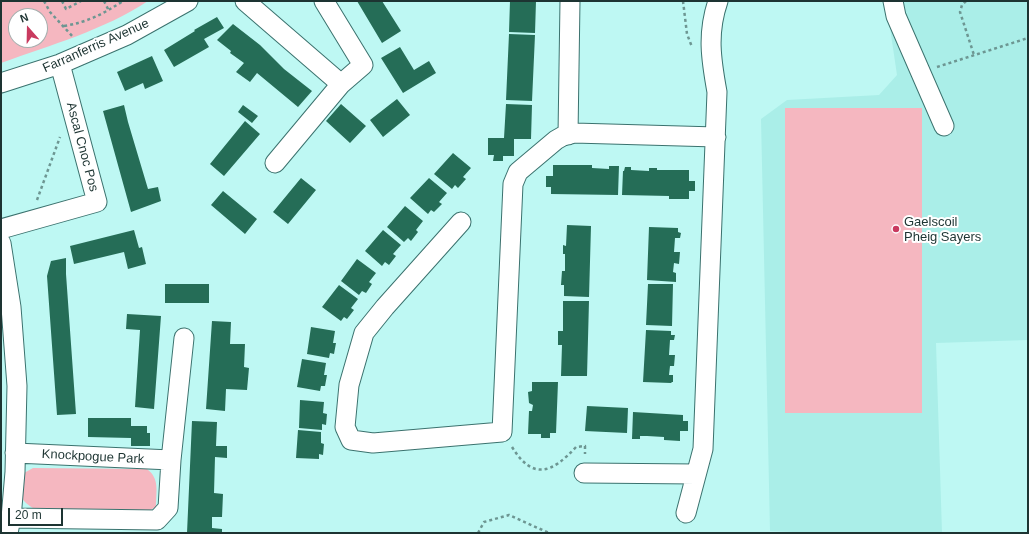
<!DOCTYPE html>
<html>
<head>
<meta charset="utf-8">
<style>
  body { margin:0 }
  #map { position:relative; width:1029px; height:534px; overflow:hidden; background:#bef8f3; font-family:Helvetica,sans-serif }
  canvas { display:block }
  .frame { position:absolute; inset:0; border:2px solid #1d3432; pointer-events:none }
  .north { position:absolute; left:8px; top:8px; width:40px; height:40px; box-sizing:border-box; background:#fff; border:1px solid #a5aead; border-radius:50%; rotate:340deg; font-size:11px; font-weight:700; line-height:16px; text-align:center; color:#1d3432 }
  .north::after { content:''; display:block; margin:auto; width:14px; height:18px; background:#c93a5f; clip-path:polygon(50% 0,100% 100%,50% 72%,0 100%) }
  .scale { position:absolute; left:8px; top:508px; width:55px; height:18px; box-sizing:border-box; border:2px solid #1d3432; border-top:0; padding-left:5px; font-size:12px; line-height:14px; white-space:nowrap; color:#1d3432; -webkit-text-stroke:3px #fff; paint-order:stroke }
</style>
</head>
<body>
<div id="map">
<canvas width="1029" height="534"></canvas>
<div class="frame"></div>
<div class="north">N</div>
<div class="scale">20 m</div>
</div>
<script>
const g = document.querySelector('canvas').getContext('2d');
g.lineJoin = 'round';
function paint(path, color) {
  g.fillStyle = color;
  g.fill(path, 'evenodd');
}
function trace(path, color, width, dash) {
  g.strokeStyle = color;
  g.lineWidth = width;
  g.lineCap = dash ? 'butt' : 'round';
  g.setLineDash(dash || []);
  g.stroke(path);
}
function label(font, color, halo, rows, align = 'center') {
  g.font = font + ' Helvetica,sans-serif';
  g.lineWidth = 4;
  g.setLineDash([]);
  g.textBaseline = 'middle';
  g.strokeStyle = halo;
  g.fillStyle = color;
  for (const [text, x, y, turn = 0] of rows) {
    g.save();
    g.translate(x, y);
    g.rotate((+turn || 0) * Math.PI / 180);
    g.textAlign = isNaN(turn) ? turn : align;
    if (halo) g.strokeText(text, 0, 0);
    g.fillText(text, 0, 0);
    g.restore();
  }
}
paint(new Path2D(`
  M 886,1 L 1028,1 L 1028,340 L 936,343 L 942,533 L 816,533 L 770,531 L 761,119 L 787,100 L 879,95 L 897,75 Z`), '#aaeee8');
paint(new Path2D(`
  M 1,1 L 148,1 C 104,30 51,45 1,63 ZM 16,16 L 40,16 L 40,40 L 16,40 Z
  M 785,108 L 922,108 L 922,413 L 785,413 Z
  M 33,468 L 147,469 C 160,479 156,491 156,507 L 143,514 L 35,509 C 16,499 21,492 24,473 Z`), '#f5b7c0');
paint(new Path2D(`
  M 357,1 L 382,1 L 401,31 L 382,43 Z
  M 510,1 L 536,1 L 535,33 L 509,32 Z
  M 217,17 L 224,28 L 204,39 L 209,47 L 174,67 L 164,50 L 195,31 L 194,30 Z
  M 233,24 L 260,45 L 284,69 L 312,91 L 298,107 L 257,73 L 250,82 L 236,72 L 244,63 L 230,53 L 231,51 L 217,40 Z
  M 509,34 L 535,35 L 532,101 L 506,100 Z
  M 400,47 L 414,70 L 429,61 L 436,73 L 403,93 L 381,58 Z
  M 152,56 L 163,81 L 145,89 L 143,83 L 125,91 L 117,72 Z
  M 397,99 L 410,115 L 383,137 L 370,120 Z
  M 341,104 L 366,126 L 350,143 L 326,121 Z
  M 506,104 L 532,105 L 531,139 L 514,139 L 514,156 L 503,156 L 503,161 L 493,161 L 494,155 L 488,155 L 488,138 L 504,138 Z
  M 124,105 L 128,122 L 148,189 L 158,187 L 161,201 L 131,212 L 103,111 Z
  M 243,105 L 258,116 L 252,123 L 238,112 Z
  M 245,121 L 260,134 L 224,176 L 210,164 Z
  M 453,153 L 471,168 L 463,177 L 466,179 L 458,188 L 455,185 L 452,189 L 434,174 Z
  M 553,165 L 592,165 L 592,168 L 609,169 L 609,166 L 619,166 L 618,195 L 551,194 L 551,187 L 546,187 L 546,176 L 553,176 Z
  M 625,167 L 631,167 L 631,170 L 649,171 L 649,168 L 657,168 L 657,170 L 689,170 L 689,181 L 695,181 L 695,191 L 689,191 L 689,199 L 669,199 L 669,196 L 622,195 L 623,171 L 624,171 Z
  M 301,178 L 316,190 L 288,224 L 273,212 Z
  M 429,178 L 447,193 L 439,202 L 442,204 L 434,212 L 431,210 L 428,214 L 410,198 Z
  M 223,191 L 257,219 L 245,234 L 211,205 Z
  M 405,206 L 423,221 L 416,230 L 418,232 L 411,241 L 408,238 L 404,242 L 387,227 Z
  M 567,225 L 591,226 L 589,297 L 564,296 L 564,285 L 561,285 L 562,271 L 565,271 L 565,254 L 563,254 L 563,245 L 566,246 Z
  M 649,227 L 678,228 L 678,232 L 681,233 L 680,238 L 675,238 L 674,252 L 680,252 L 679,264 L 674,263 L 673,272 L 676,273 L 676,282 L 647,280 Z
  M 134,230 L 139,248 L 142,247 L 146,264 L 128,269 L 124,252 L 74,264 L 70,246 Z
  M 383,230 L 401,245 L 393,254 L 396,256 L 389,265 L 385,262 L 382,266 L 365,251 Z
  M 66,258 L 66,274 L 76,414 L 57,415 L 47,276 L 51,261 Z
  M 357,259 L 376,273 L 369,282 L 372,284 L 366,293 L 362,291 L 359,295 L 341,281 Z
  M 165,284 L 209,284 L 209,303 L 165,303 Z
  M 648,284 L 673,284 L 672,326 L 646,325 Z
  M 339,285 L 358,299 L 351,308 L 354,310 L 347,319 L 344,317 L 341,321 L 322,307 Z
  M 563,301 L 589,301 L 587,376 L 561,376 L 562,345 L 558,345 L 558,331 L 563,331 Z
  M 127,314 L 161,316 L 154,409 L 135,407 L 140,330 L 126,329 Z
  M 212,321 L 231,322 L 230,344 L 245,344 L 244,367 L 249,368 L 247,390 L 226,389 L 225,411 L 206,409 Z
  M 311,327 L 335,331 L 333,343 L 336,343 L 334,354 L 330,353 L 329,358 L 307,354 Z
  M 646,330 L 671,331 L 671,335 L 675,335 L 674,340 L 670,340 L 669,355 L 675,355 L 674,366 L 670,366 L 669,375 L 673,375 L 673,382 L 672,382 L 671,383 L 643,382 Z
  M 302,359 L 326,363 L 324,375 L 327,375 L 325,386 L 321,386 L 320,391 L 297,387 Z
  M 532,382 L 558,382 L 556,433 L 550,433 L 550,438 L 541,438 L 541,434 L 528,434 L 529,411 L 532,411 L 533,405 L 529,403 L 528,392 L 532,391 Z
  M 300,400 L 324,402 L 323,413 L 327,414 L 326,425 L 322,424 L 322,430 L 299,428 Z
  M 587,406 L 628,408 L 627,433 L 585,431 Z
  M 633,412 L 683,415 L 683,421 L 688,421 L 688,431 L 680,431 L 680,441 L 664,440 L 664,437 L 647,436 L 640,436 L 640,439 L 632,439 Z
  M 88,418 L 131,418 L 131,426 L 147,426 L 147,433 L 150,433 L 150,446 L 131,446 L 131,438 L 88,437 Z
  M 192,421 L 217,422 L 216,446 L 227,446 L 227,458 L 215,457 L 214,493 L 223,494 L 222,517 L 212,517 L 212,528 L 222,529 L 222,533 L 187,533 Z
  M 298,430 L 321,432 L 321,443 L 324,444 L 323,455 L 319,454 L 319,459 L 296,458 Z`), '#256d57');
const minor = new Path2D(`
  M 245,1 L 341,84 L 363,65 L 324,1
  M 893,1 L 896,16 L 944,126
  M 1,83 L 60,64 L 127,35 L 188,1
  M 568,135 L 570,1
  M 275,163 L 341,84
  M 461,222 L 385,307 L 364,333 L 349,385 L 345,427 L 351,440 L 373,443 L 502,432 L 513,184 L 518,172 L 556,140 L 563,136 L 574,133 L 716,137
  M 1,229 L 97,202 L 60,64
  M 1,243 L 11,307 L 17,386 L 15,472 L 11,518 L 8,533
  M 171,460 L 184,338
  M 584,473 L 696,474
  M 686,513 L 703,449 L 717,92 C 711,59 707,33 718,1
  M 11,518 L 157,520 L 168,508 L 171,460 L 15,453`);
trace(minor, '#3b726e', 21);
trace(new Path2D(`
  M 44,1 L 50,12 L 74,38
  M 62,1 L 66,9 L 81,1
  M 104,1 L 109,11
  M 683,1 L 687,34 L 692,47
  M 966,1 L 962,5 L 960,12 L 974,55
  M 64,26 C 88,22 103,14 123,1
  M 937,67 L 1028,38
  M 37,200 L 60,137
  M 512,447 C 533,481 552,473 576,447 L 585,446 L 585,454
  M 478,533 L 484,522 L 509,515 L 549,533`), '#6d9692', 2.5, [3, 3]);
trace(minor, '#fff', 19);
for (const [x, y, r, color] of [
  [896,229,4,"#c93a5f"]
]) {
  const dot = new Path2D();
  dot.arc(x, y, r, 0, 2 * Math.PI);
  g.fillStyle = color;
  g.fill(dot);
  trace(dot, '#fff', 1.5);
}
label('13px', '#1d3432', '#fff', [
  ["Farranferris Avenue",96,46,-24],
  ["Ascal Cnoc Pos",82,147,75],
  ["Knockpogue Park",93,457,3]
]);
label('13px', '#1d3432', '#fff', [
  ["Gaelscoil",904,222],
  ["Pheig Sayers",904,237]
], 'left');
</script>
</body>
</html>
